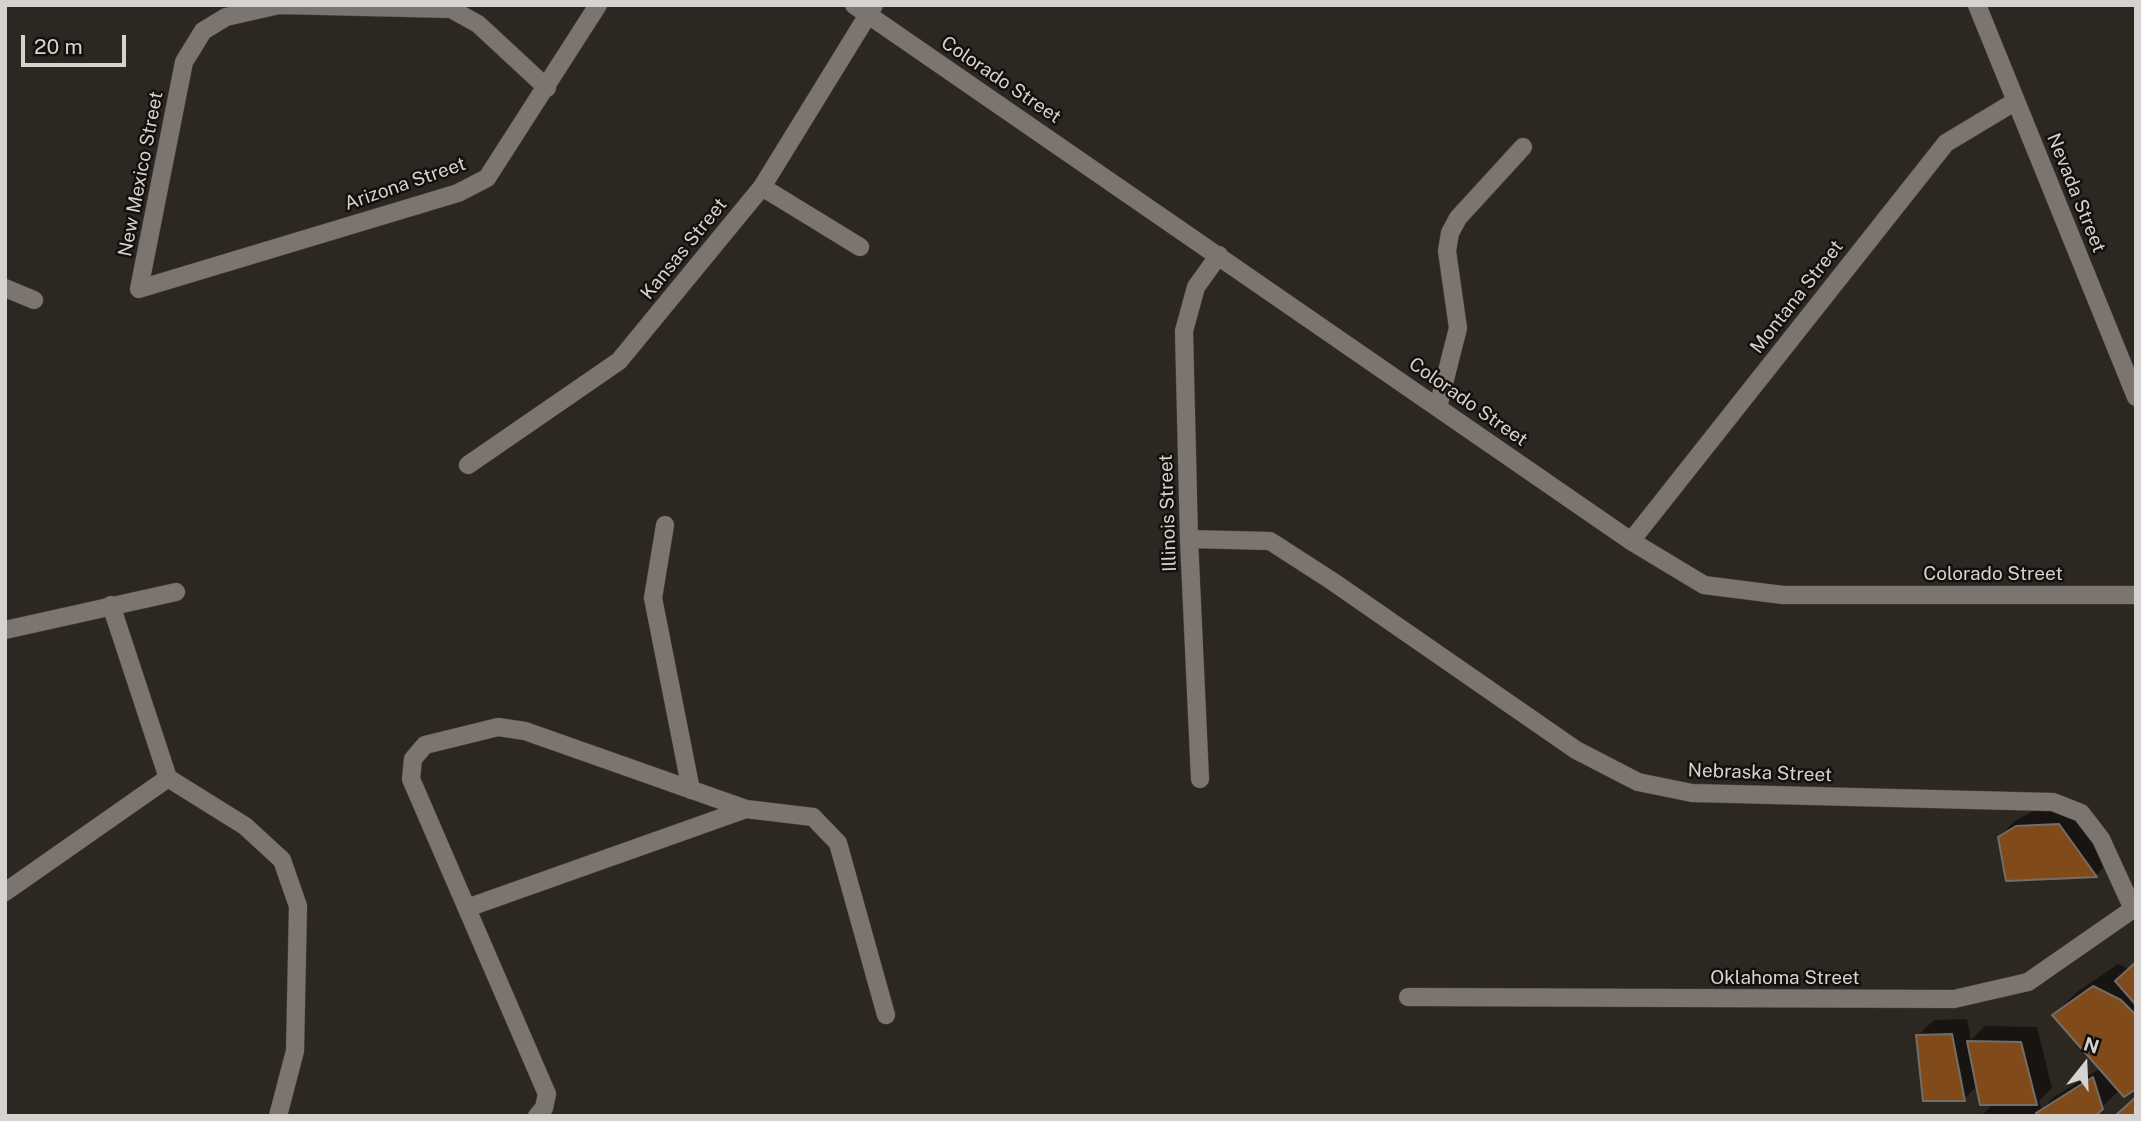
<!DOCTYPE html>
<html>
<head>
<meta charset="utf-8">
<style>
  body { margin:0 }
  #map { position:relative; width:2141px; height:1121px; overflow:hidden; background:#2d2722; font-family:"Public Sans",sans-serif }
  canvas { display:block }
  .frame { position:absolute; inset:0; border:7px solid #d6d2cf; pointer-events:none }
  .north { position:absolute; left:2050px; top:1030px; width:70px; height:70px; -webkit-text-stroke:5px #13100e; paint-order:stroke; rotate:18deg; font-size:19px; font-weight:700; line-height:28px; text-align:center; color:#d6d2cf }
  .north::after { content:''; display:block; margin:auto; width:24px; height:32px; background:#d6d2cf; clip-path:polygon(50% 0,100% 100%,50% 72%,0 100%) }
  .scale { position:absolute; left:21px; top:35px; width:105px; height:32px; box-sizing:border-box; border:4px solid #d6d2cf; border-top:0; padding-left:9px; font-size:21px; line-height:24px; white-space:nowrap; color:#d6d2cf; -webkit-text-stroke:5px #13100e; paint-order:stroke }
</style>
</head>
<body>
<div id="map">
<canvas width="2141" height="1121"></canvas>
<div class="frame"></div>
<div class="north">N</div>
<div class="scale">20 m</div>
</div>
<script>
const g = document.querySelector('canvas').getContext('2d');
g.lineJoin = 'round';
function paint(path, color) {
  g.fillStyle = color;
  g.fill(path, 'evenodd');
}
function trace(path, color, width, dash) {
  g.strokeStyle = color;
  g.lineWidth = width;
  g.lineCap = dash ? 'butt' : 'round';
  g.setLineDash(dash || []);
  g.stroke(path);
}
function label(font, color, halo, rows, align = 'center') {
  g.font = font + ' "Public Sans",sans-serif';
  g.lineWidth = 5;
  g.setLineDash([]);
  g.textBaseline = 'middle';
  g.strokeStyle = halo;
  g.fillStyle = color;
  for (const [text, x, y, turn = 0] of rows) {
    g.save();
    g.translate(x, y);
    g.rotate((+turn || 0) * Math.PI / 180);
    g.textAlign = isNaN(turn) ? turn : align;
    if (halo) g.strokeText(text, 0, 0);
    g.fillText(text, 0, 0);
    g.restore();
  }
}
paint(new Path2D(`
  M 2074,809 L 2111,860 L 2096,875 L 2008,879 L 1999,837 L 2015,821 L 2033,811 Z
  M 2136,963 L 2136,1087 L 2120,1090 L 2092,1116 L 1981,1116 L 1994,1103 L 1978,1085 L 1964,1099 L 1918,1035 L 1934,1020 L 1967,1019 L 1971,1040 L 1985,1026 L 2037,1027 L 2052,1088 L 2039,1101 L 2042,1109 L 2054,1097 L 2101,1068 L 2054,1015 L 2077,992 L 2118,964 L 2129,969 Z`), '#0007');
const building = new Path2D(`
  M 2059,824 L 2097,877 L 2006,881 L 1998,837 L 2016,826 Z
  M 2136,962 L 2136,1005 L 2115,981 Z
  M 2093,986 L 2121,1000 L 2136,1015 L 2136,1089 L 2124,1097 L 2052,1015 Z
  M 1952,1034 L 1965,1101 L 1923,1101 L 1916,1035 Z
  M 1967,1041 L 2021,1042 L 2037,1105 L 1980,1105 Z
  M 2093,1077 L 2103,1109 L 2095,1116 L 2039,1116 L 2036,1113 Z
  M 2136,1097 L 2136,1116 L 2115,1116 Z`);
paint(building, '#804a1a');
trace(building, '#746d67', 2);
const minor = new Path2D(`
  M 854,5 L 1631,541 L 1704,585 L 1783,595 L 2136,595
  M 1977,5 L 2136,397
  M 547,88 L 478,24 L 451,9 L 279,5 L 226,17 L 203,31 L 184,62 L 139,289 L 458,193 L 487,178 L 598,5
  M 762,187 L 860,247
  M 5,288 L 34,300
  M 1438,407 L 1458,328 L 1447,251 L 1450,233 L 1458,218 L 1523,147
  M 468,465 L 619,361 L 762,187 L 874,5
  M 665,525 L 653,598 L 691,790
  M 1189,539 L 1270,541 L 1332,581 L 1576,750 L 1638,782 L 1692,793 L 2053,802 L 2081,813 L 2101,839 L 2133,909
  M 1631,541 L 1946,143 L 2016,101
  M 111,605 L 168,778 L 245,826 L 282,860 L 298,906 L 295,1051 L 278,1116
  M 5,630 L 176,592
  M 1200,779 L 1189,539 L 1184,331 L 1196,287 L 1219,255
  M 5,892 L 168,778
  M 467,908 L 746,809
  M 1408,997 L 1954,999 L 2028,982 L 2136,907
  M 537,1116 L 544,1108 L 547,1094 L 411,779 L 413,759 L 425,745 L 498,727 L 525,731 L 746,809 L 813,817 L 838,843 L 886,1015`);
trace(minor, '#47423f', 19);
trace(minor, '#7b746f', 18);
label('19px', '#d6d2cf', '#13100e', [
  ["Colorado Street",1001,80,34],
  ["New Mexico Street",141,174,-79],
  ["Arizona Street",405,184,-19],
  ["Nevada Street",2076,193,68],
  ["Kansas Street",684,249,-51],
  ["Montana Street",1797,297,-52],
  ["Colorado Street",1468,402,35],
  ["Illinois Street",1168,513,-92],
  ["Colorado Street",1993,574],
  ["Nebraska Street",1760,773,2],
  ["Oklahoma Street",1785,978]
]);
</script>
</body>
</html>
